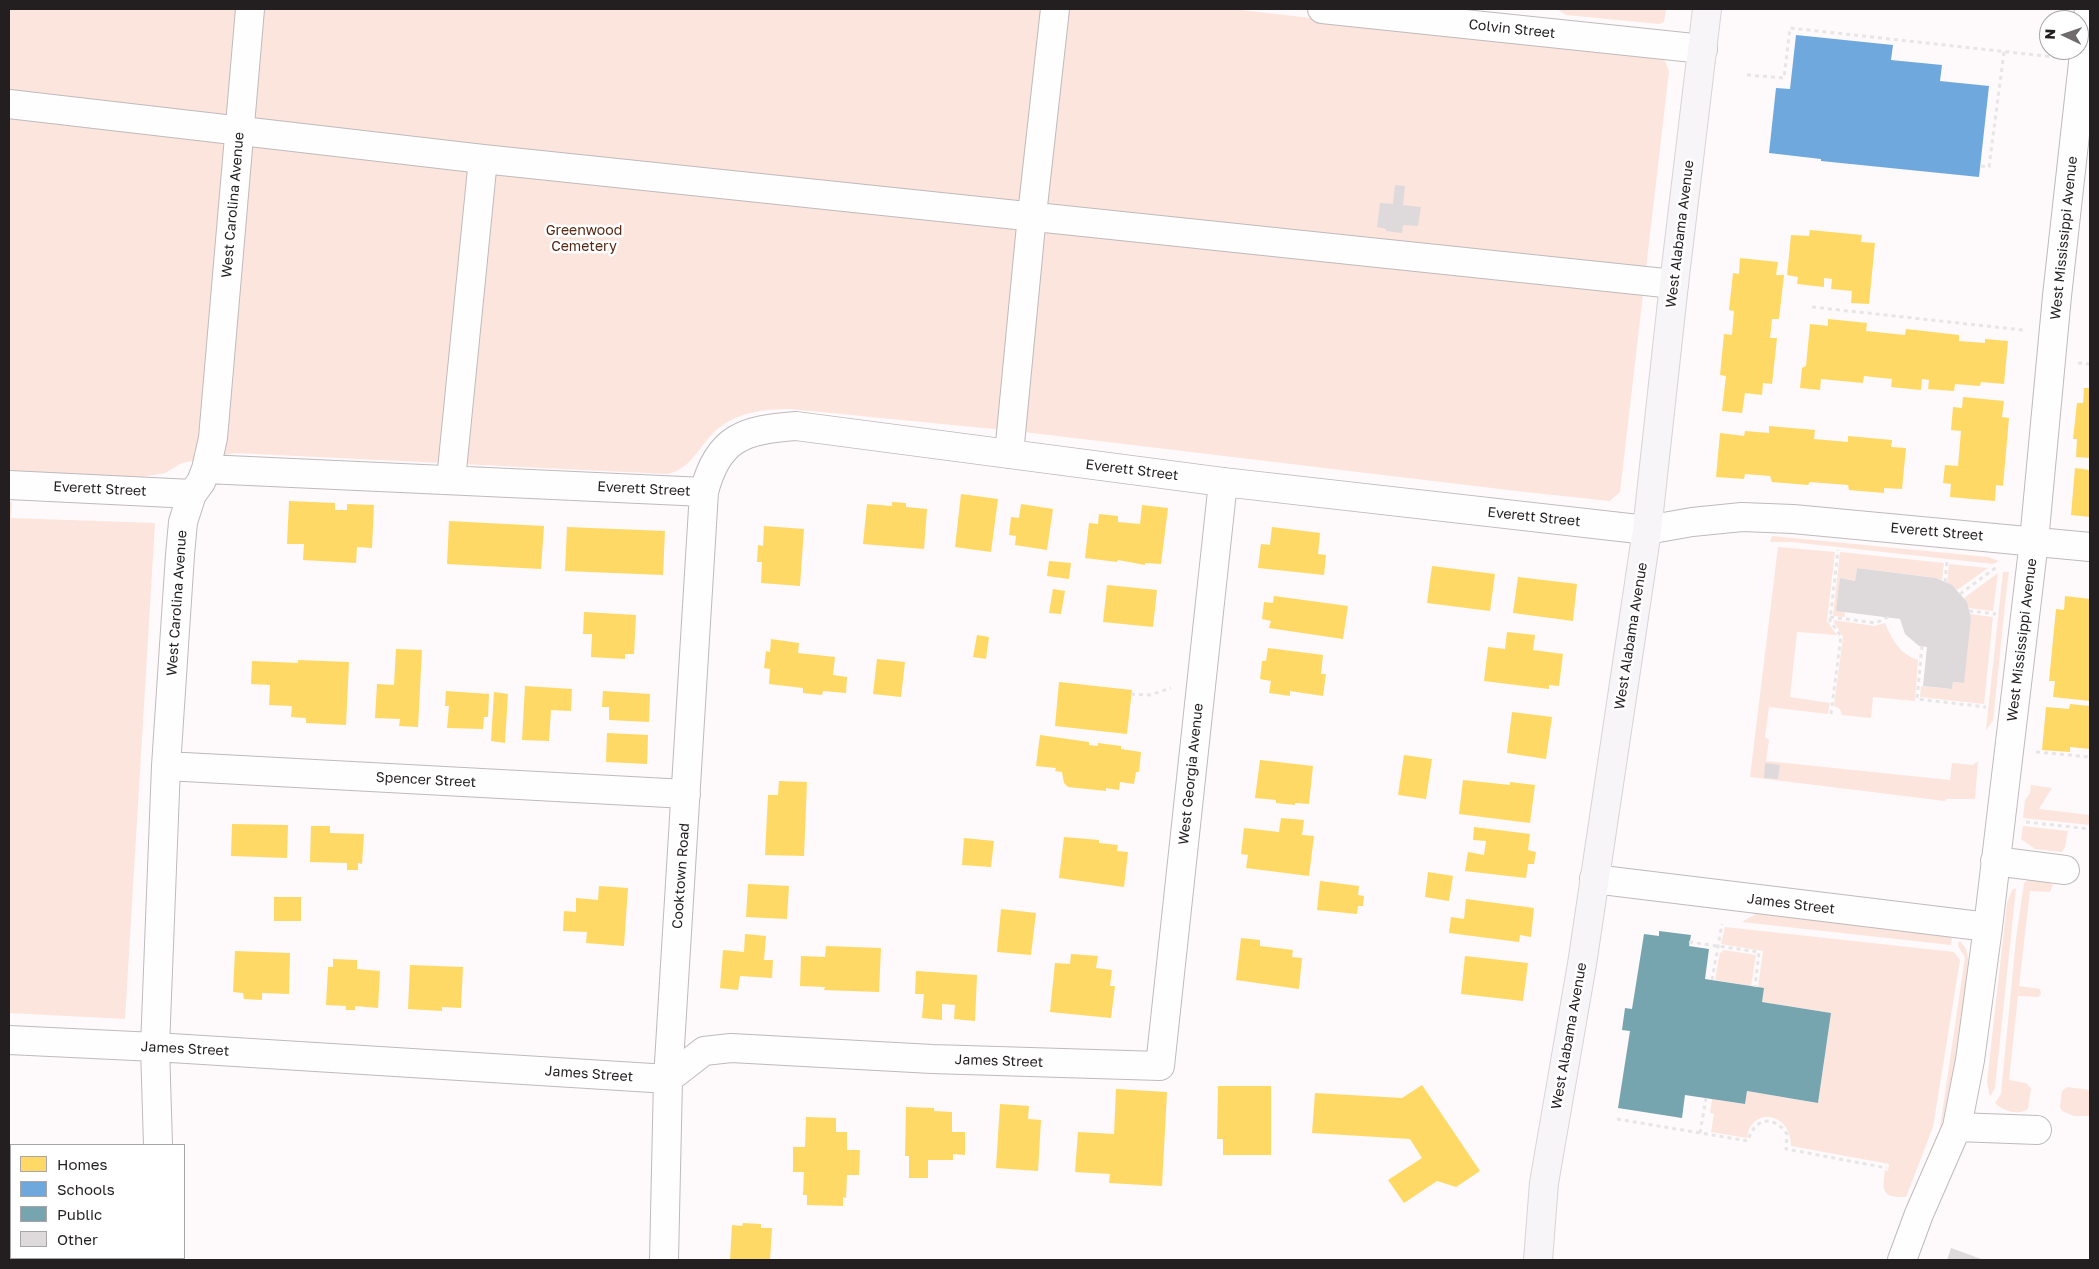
<!DOCTYPE html>
<html>
<head>
<meta charset="utf-8">
<style>
  body { margin:0 }
  #map { position:relative; width:2099px; height:1269px; overflow:hidden; background:#fef9fb; font-family:"Golos Text",sans-serif }
  canvas { display:block }
  .frame { position:absolute; inset:0; border:10px solid #231f21; pointer-events:none }
  .legend { position:absolute; left:10px; top:1144px; width:175px; height:115px; box-sizing:border-box; background:#fff; border:1px solid #a7a5a6; margin:0; padding:6px 9px; list-style:none; font-size:15px; color:#231f21 }
  .legend li { display:flex; align-items:center; gap:10px; height:25px }
  .legend b { width:25px; border:1px solid #a7a5a6 }
  .north { position:absolute; left:2039px; top:10px; width:50px; height:50px; box-sizing:border-box; background:#fff; border:1px solid #a7a5a6; border-radius:50%; rotate:273deg; font-size:14px; font-weight:700; line-height:20px; text-align:center; color:#231f21 }
  .north::after { content:''; display:block; margin:auto; width:18px; height:22px; background:#706b6d; clip-path:polygon(50% 0,100% 100%,50% 72%,0 100%) }
</style>
</head>
<body>
<div id="map">
<canvas width="2099" height="1269"></canvas>
<div class="frame"></div>
<ul class="legend">
<li><b style="height:14px;background:#ffd966"></b>Homes</li>
<li><b style="height:14px;background:#6fa8dc"></b>Schools</li>
<li><b style="height:14px;background:#76a5af"></b>Public</li>
<li><b style="height:14px;background:#dedadb"></b>Other</li>
</ul>
<div class="north">N</div>
</div>
<script>
const g = document.querySelector('canvas').getContext('2d');
g.lineJoin = 'round';
function paint(path, color) {
  g.fillStyle = color;
  g.fill(path, 'evenodd');
}
function trace(path, color, width, dash) {
  g.strokeStyle = color;
  g.lineWidth = width;
  g.lineCap = dash ? 'butt' : 'round';
  g.setLineDash(dash || []);
  g.stroke(path);
}
function label(font, color, halo, rows, align = 'center') {
  g.font = font + ' "Golos Text",sans-serif';
  g.lineWidth = 5;
  g.setLineDash([]);
  g.textBaseline = 'middle';
  g.strokeStyle = halo;
  g.fillStyle = color;
  for (const [text, x, y, turn = 0] of rows) {
    g.save();
    g.translate(x, y);
    g.rotate((+turn || 0) * Math.PI / 180);
    g.textAlign = isNaN(turn) ? turn : align;
    if (halo) g.strokeText(text, 0, 0);
    g.fillText(text, 0, 0);
    g.restore();
  }
}
paint(new Path2D(`
  M 9,9 L 1232,9 L 1660,58 L 1665,61 L 1669,71 L 1620,492 L 1610,501 L 1525,492 L 1024,432 L 790,409 C 763,409 736,412 714,432 C 699,447 690,470 667,474 L 236,453 L 182,463 L 165,473 L 142,477 L 9,471 Z
  M 1557,9 L 1666,9 L 1664,22 L 1659,24 L 1566,15 Z
  M 9,502 L 12,502 L 11,518 L 155,523 L 125,1019 L 9,1013 Z
  M 1772,536 L 1988,557 L 1999,561 L 1993,564 L 1792,542 L 1770,542 Z
  M 1778,547 L 1835,552 L 1827,621 L 1837,635 L 1797,632 L 1790,697 L 1830,703 L 1828,714 L 1769,707 L 1765,737 L 1769,740 L 1766,761 L 1950,780 L 1952,763 L 1973,765 L 1978,761 L 1975,799 L 1946,799 L 1945,801 L 1750,777 Z
  M 1840,552 L 1944,563 L 1942,580 L 1936,578 L 1857,568 L 1855,581 L 1841,578 L 1845,617 L 1833,616 Z
  M 1949,564 L 1988,568 L 1957,590 L 1947,583 Z
  M 2003,572 L 2009,572 L 2007,586 L 1993,721 L 1986,730 Z
  M 1998,573 L 1993,611 L 1968,608 L 1964,598 Z
  M 1970,614 L 1993,617 L 1984,704 L 1920,697 L 1921,686 L 1952,689 L 1953,682 L 1963,683 Z
  M 1833,620 L 1875,626 L 1885,623 C 1892,640 1900,654 1918,660 L 1915,701 L 1873,697 L 1871,718 L 1842,715 L 1840,709 L 1834,706 L 1843,637 Z
  M 2031,785 L 2052,788 L 2039,809 L 2090,815 L 2090,825 L 2023,818 L 2025,800 L 2030,793 Z
  M 2023,826 L 2068,831 L 2065,847 L 2062,852 L 2035,849 L 2021,839 Z
  M 2028,880 L 2049,882 L 2053,885 L 2050,892 L 2030,891 L 2019,986 L 2040,989 L 2041,994 L 2038,997 L 2018,996 L 2009,1080 L 2026,1083 L 2031,1088 L 2028,1109 C 2018,1116 2003,1111 1995,1103 L 2001,1094 L 2016,939 L 2024,883 Z
  M 2016,888 L 1995,1088 L 1990,1097 L 1987,1082 L 2007,903 L 2012,890 Z
  M 1759,912 L 1941,934 L 1952,938 L 1951,945 L 1742,922 Z
  M 1725,927 L 1954,952 L 1960,960 L 1933,1127 L 1906,1197 C 1882,1198 1882,1191 1885,1170 L 1888,1171 L 1889,1164 L 1791,1146 C 1791,1111 1750,1107 1747,1138 L 1711,1132 L 1714,1114 L 1710,1113 L 1712,1099 L 1744,1104 L 1747,1091 L 1818,1103 L 1831,1013 L 1762,1002 L 1758,987 L 1763,951 L 1721,944 Z
  M 1959,941 C 1970,949 1968,960 1968,973 L 1949,1099 L 1941,1128 L 1915,1190 L 1940,1128 L 1965,957 L 1958,946 Z
  M 1723,950 L 1756,955 L 1751,986 L 1715,980 L 1720,952 L 1722,953 Z
  M 2067,1087 L 2090,1090 L 2090,1116 L 2074,1116 L 2062,1111 L 2060,1107 L 2062,1091 Z`), '#fce5dd');
paint(new Path2D(`
  M 1810,230 L 1862,235 L 1861,242 L 1875,243 L 1869,304 L 1851,303 L 1852,291 L 1831,289 L 1832,279 L 1824,278 L 1824,287 L 1797,284 L 1798,277 L 1787,275 L 1791,235 L 1809,236 Z
  M 1740,258 L 1778,262 L 1776,275 L 1784,275 L 1779,319 L 1772,319 L 1770,338 L 1777,338 L 1772,384 L 1763,383 L 1762,395 L 1745,393 L 1742,413 L 1722,411 L 1726,376 L 1720,375 L 1724,334 L 1732,335 L 1734,311 L 1729,310 L 1733,273 L 1739,274 Z
  M 1828,319 L 1867,323 L 1866,331 L 1905,335 L 1906,329 L 1959,335 L 1959,341 L 1985,343 L 1985,339 L 2008,341 L 2004,384 L 1981,382 L 1980,386 L 1955,384 L 1954,391 L 1928,389 L 1929,380 L 1922,379 L 1921,390 L 1891,387 L 1892,379 L 1864,376 L 1863,383 L 1821,379 L 1820,390 L 1800,388 L 1802,368 L 1806,366 L 1810,324 L 1828,326 Z
  M 2084,388 L 2090,388 L 2090,458 L 2076,457 L 2077,439 L 2073,439 L 2077,403 L 2083,403 Z
  M 1963,397 L 2004,401 L 2002,417 L 2009,418 L 2003,486 L 1996,485 L 1995,501 L 1950,497 L 1951,484 L 1943,483 L 1945,465 L 1958,466 L 1961,431 L 1951,430 L 1953,407 L 1962,408 Z
  M 1769,426 L 1815,430 L 1814,439 L 1848,442 L 1848,436 L 1892,440 L 1891,447 L 1906,448 L 1902,489 L 1884,488 L 1884,493 L 1849,490 L 1848,485 L 1810,482 L 1808,485 L 1772,482 L 1770,476 L 1745,474 L 1744,479 L 1716,477 L 1720,433 L 1744,436 L 1745,431 L 1769,433 Z
  M 2075,468 L 2090,470 L 2090,517 L 2071,515 Z
  M 961,494 L 998,499 L 991,552 L 955,547 Z
  M 289,501 L 335,503 L 335,510 L 347,510 L 347,504 L 374,505 L 372,548 L 357,547 L 356,563 L 303,560 L 304,544 L 287,544 Z
  M 892,502 L 906,503 L 906,507 L 927,509 L 924,549 L 863,544 L 867,504 L 892,506 Z
  M 1021,504 L 1053,509 L 1047,550 L 1015,545 L 1016,536 L 1009,535 L 1011,517 L 1019,518 Z
  M 1142,505 L 1168,508 L 1161,564 L 1145,563 L 1145,565 L 1118,560 L 1117,562 L 1085,558 L 1089,523 L 1098,524 L 1099,514 L 1118,516 L 1118,522 L 1140,524 Z
  M 449,521 L 544,526 L 541,569 L 447,564 Z
  M 764,526 L 804,529 L 800,586 L 761,583 L 762,562 L 757,562 L 758,545 L 763,546 Z
  M 567,527 L 665,531 L 663,575 L 565,571 Z
  M 1272,527 L 1320,533 L 1318,554 L 1326,555 L 1324,575 L 1258,568 L 1261,544 L 1270,545 Z
  M 1049,561 L 1071,563 L 1069,579 L 1047,576 Z
  M 1432,566 L 1495,574 L 1490,611 L 1427,603 Z
  M 1518,577 L 1577,584 L 1573,621 L 1513,613 Z
  M 1107,585 L 1157,590 L 1153,627 L 1103,622 Z
  M 1053,589 L 1065,591 L 1061,614 L 1049,613 Z
  M 1274,596 L 1348,606 L 1343,639 L 1269,628 L 1271,621 L 1262,619 L 1264,602 L 1273,603 Z
  M 2065,596 L 2090,599 L 2090,701 L 2053,697 L 2055,681 L 2049,681 L 2056,609 L 2064,610 Z
  M 584,612 L 636,615 L 634,654 L 625,654 L 625,659 L 591,657 L 592,634 L 583,634 Z
  M 1507,632 L 1535,635 L 1533,650 L 1563,654 L 1559,686 L 1549,685 L 1549,689 L 1484,681 L 1488,647 L 1505,649 Z
  M 977,635 L 989,637 L 986,659 L 973,657 Z
  M 771,639 L 799,643 L 798,653 L 835,657 L 833,675 L 847,677 L 846,693 L 823,691 L 822,695 L 803,693 L 803,688 L 769,684 L 770,669 L 764,668 L 766,651 L 770,652 Z
  M 1268,648 L 1323,655 L 1321,674 L 1326,674 L 1323,696 L 1290,691 L 1290,696 L 1269,693 L 1271,681 L 1260,679 L 1262,661 L 1266,661 Z
  M 396,649 L 422,650 L 418,727 L 399,726 L 400,719 L 375,718 L 377,684 L 394,685 Z
  M 877,659 L 905,662 L 901,697 L 873,694 Z
  M 298,660 L 349,662 L 346,725 L 306,723 L 306,718 L 291,717 L 292,706 L 269,705 L 270,685 L 251,684 L 252,661 L 298,663 Z
  M 1059,682 L 1132,690 L 1127,734 L 1055,726 Z
  M 525,686 L 572,689 L 571,711 L 551,710 L 549,741 L 522,740 Z
  M 446,691 L 489,694 L 488,717 L 484,717 L 483,729 L 447,728 L 449,706 L 445,706 Z
  M 603,691 L 650,694 L 649,722 L 609,720 L 609,707 L 602,707 Z
  M 494,692 L 508,694 L 505,743 L 491,741 Z
  M 2070,704 L 2090,706 L 2090,749 L 2070,747 L 2070,752 L 2042,750 L 2046,707 L 2069,709 Z
  M 1512,712 L 1552,717 L 1546,759 L 1507,753 Z
  M 607,733 L 648,735 L 647,764 L 606,762 Z
  M 1040,735 L 1089,742 L 1089,745 L 1098,746 L 1098,743 L 1121,746 L 1121,749 L 1141,752 L 1139,772 L 1136,772 L 1134,784 L 1120,782 L 1119,790 L 1106,788 L 1106,791 L 1068,787 L 1064,783 L 1062,772 L 1055,771 L 1056,768 L 1036,766 Z
  M 1404,755 L 1432,759 L 1426,799 L 1398,795 Z
  M 1260,760 L 1313,766 L 1309,804 L 1295,803 L 1295,805 L 1276,803 L 1276,800 L 1255,798 Z
  M 1463,780 L 1510,785 L 1510,782 L 1535,785 L 1530,823 L 1459,814 Z
  M 779,781 L 807,782 L 804,856 L 765,855 L 768,795 L 778,795 Z
  M 1281,818 L 1304,820 L 1302,835 L 1314,836 L 1309,876 L 1246,868 L 1248,855 L 1241,854 L 1244,828 L 1279,832 Z
  M 232,824 L 288,825 L 287,858 L 231,856 Z
  M 311,826 L 330,826 L 330,833 L 364,834 L 362,864 L 358,863 L 358,870 L 347,870 L 347,863 L 310,862 Z
  M 1474,827 L 1530,834 L 1528,850 L 1536,852 L 1534,864 L 1528,864 L 1526,878 L 1465,871 L 1468,852 L 1484,855 L 1486,841 L 1473,840 Z
  M 1064,837 L 1099,840 L 1099,843 L 1118,845 L 1117,851 L 1128,852 L 1124,887 L 1059,878 Z
  M 964,838 L 994,841 L 991,867 L 962,865 Z
  M 1428,872 L 1453,876 L 1449,901 L 1425,897 Z
  M 1320,881 L 1359,886 L 1358,895 L 1364,896 L 1363,906 L 1358,906 L 1357,914 L 1317,910 Z
  M 748,884 L 789,886 L 787,919 L 746,917 Z
  M 599,886 L 628,888 L 624,946 L 586,943 L 587,932 L 563,931 L 564,911 L 576,912 L 576,898 L 598,900 Z
  M 274,897 L 301,897 L 301,921 L 274,921 Z
  M 1466,899 L 1534,908 L 1531,937 L 1520,935 L 1519,942 L 1449,933 L 1451,917 L 1464,919 Z
  M 1001,909 L 1036,913 L 1031,955 L 997,952 Z
  M 745,934 L 766,936 L 764,960 L 773,960 L 772,978 L 740,976 L 738,990 L 720,988 L 723,950 L 744,952 Z
  M 1241,938 L 1260,940 L 1260,946 L 1293,950 L 1292,957 L 1302,958 L 1299,989 L 1236,980 Z
  M 826,946 L 881,948 L 879,992 L 824,990 L 825,987 L 800,986 L 801,956 L 825,957 Z
  M 235,951 L 290,953 L 289,994 L 262,993 L 262,1000 L 244,999 L 243,993 L 233,992 Z
  M 1071,954 L 1098,956 L 1096,968 L 1112,970 L 1110,986 L 1115,986 L 1111,1018 L 1050,1012 L 1055,963 L 1070,964 Z
  M 1465,956 L 1528,963 L 1523,1001 L 1461,994 Z
  M 333,959 L 357,960 L 357,969 L 380,971 L 378,1008 L 355,1006 L 355,1010 L 346,1010 L 346,1006 L 326,1005 L 328,967 L 333,967 Z
  M 410,965 L 463,967 L 461,1008 L 442,1007 L 442,1011 L 408,1009 Z
  M 916,971 L 977,975 L 975,1021 L 954,1019 L 955,1005 L 942,1004 L 942,1020 L 922,1018 L 924,994 L 915,994 Z
  M 1422,1085 L 1480,1171 L 1456,1187 L 1437,1181 L 1404,1203 L 1388,1180 L 1422,1158 L 1410,1139 L 1312,1133 L 1315,1093 L 1402,1098 Z
  M 1218,1086 L 1271,1086 L 1271,1155 L 1223,1155 L 1223,1139 L 1217,1139 Z
  M 1116,1089 L 1167,1092 L 1162,1186 L 1109,1183 L 1110,1174 L 1075,1172 L 1078,1132 L 1114,1134 Z
  M 1000,1104 L 1029,1106 L 1028,1119 L 1041,1120 L 1038,1171 L 996,1168 Z
  M 906,1107 L 934,1108 L 934,1111 L 952,1112 L 952,1132 L 965,1132 L 965,1155 L 953,1154 L 953,1160 L 928,1160 L 928,1178 L 909,1178 L 909,1156 L 905,1156 Z
  M 806,1117 L 836,1118 L 836,1132 L 847,1132 L 847,1150 L 860,1150 L 859,1175 L 847,1175 L 846,1198 L 843,1197 L 843,1206 L 807,1205 L 807,1195 L 803,1195 L 804,1172 L 793,1172 L 793,1147 L 805,1147 Z
  M 743,1223 L 761,1224 L 761,1228 L 772,1228 L 770,1260 L 730,1260 L 732,1225 L 742,1226 Z`), '#ffd966');
paint(new Path2D(`
  M 1796,35 L 1893,45 L 1891,60 L 1942,65 L 1940,81 L 1989,86 L 1979,177 L 1821,161 L 1821,159 L 1769,153 L 1776,88 L 1790,89 Z`), '#6fa8dc');
paint(new Path2D(`
  M 1659,931 L 1691,935 L 1689,946 L 1709,949 L 1705,979 L 1764,988 L 1762,1002 L 1831,1013 L 1818,1103 L 1747,1091 L 1745,1104 L 1685,1095 L 1682,1118 L 1618,1108 L 1630,1031 L 1622,1030 L 1625,1008 L 1632,1009 L 1644,934 L 1659,936 Z
  M 9,1236 L 11,1237 L 11,1258 L 105,1258 L 105,1260 L 9,1260 Z`), '#76a5af');
paint(new Path2D(`
  M 1395,185 L 1405,186 L 1403,205 L 1421,207 L 1418,226 L 1403,225 L 1402,233 L 1386,231 L 1386,229 L 1377,227 L 1380,203 L 1393,204 Z
  M 1857,568 L 1936,578 L 1952,585 L 1967,602 L 1971,618 L 1964,683 L 1953,682 L 1952,689 L 1923,686 L 1927,647 L 1919,646 L 1905,634 L 1900,619 L 1836,611 L 1840,578 L 1855,581 Z
  M 1765,763 L 1780,765 L 1778,779 L 1764,778 Z
  M 1951,1248 L 1984,1260 L 1947,1260 Z`), '#dedadb');
const minor = new Path2D(`
  M 1322,9 L 1703,49
  M 9,104 L 483,159 L 1674,284
  M 1009,454 L 1032,215 L 1055,9
  M 206,469 L 704,492
  M 451,480 L 483,159
  M 9,485 L 192,494
  M 166,766 L 686,794
  M 1995,861 L 2065,870
  M 1594,879 L 1988,927
  M 9,1040 L 155,1047 L 668,1079 L 704,1051 L 731,1048 L 932,1059 L 1160,1066 L 1223,482
  M 1957,1127 L 2037,1130
  M 158,1145 L 155,1047 L 166,766 L 180,555 L 183,522 L 192,494 L 201,482 L 206,469 L 213,438 L 250,9
  M 162,1258 L 163,1260
  M 664,1260 L 668,1079 L 704,492 C 718,437 744,430 796,426 L 1223,482 L 1647,530 L 1692,522 L 1742,517 L 1793,519 L 2090,547
  M 1902,1260 L 1919,1214 L 1957,1127 L 1970,1060 L 1988,927 L 2034,541 L 2057,296 L 2089,9`);
const major = new Path2D(`
  M 1538,1260 L 1544,1183 L 1582,964 L 1647,530 L 1674,284 L 1707,9`);
trace(minor, '#bfbabc', 30);
trace(major, '#d7d4d5', 30);
trace(new Path2D(`
  M 1747,75 L 1784,78 L 1790,28 L 2054,57
  M 1981,166 L 1989,167 L 2004,52
  M 1812,307 L 2023,330
  M 2078,363 L 2090,364
  M 1945,582 L 1947,561
  M 1960,594 L 1998,566
  M 1969,611 L 1996,614
  M 1830,617 L 1876,623 L 1888,617
  M 1922,646 L 1917,699 L 1986,707
  M 1131,694 L 1150,695 L 1171,688
  M 1831,714 L 1841,636 L 1830,621 L 1838,550
  M 2036,752 L 2090,757
  M 2026,822 L 2090,829
  M 1689,942 L 1759,952 L 1755,987
  M 1712,980 L 1722,924
  M 1617,1119 L 1748,1141 C 1754,1118 1773,1114 1787,1134 L 1786,1149 L 1887,1168
  M 1700,1133 L 1706,1098`), '#e7e6e7', 3, [4, 4]);
trace(minor, '#fffefe', 28);
trace(major, '#f8f5f9', 28);
label('14px', '#231f21', '#fff', [
  ["Colvin Street",1512,29,6],
  ["West Carolina Avenue",233,205,-85],
  ["West Alabama Avenue",1680,234,-83],
  ["West Mississippi Avenue",2064,238,-84],
  ["Everett Street",1132,470,7],
  ["Everett Street",100,489,3],
  ["Everett Street",644,489,3],
  ["Everett Street",1534,517,6],
  ["Everett Street",1937,532,5],
  ["West Carolina Avenue",177,603,-86],
  ["West Alabama Avenue",1631,636,-81],
  ["West Mississippi Avenue",2022,640,-83],
  ["West Georgia Avenue",1191,774,-84],
  ["Spencer Street",426,780,3],
  ["Cooktown Road",681,876,-86],
  ["James Street",1791,904,7],
  ["West Alabama Avenue",1569,1036,-80],
  ["James Street",185,1049,3],
  ["James Street",999,1061,2],
  ["James Street",589,1074,4]
]);
label('14px', '#562611', '#fff', [
  ["Greenwood",584,231],
  ["Cemetery",584,247]
]);
</script>
</body>
</html>
